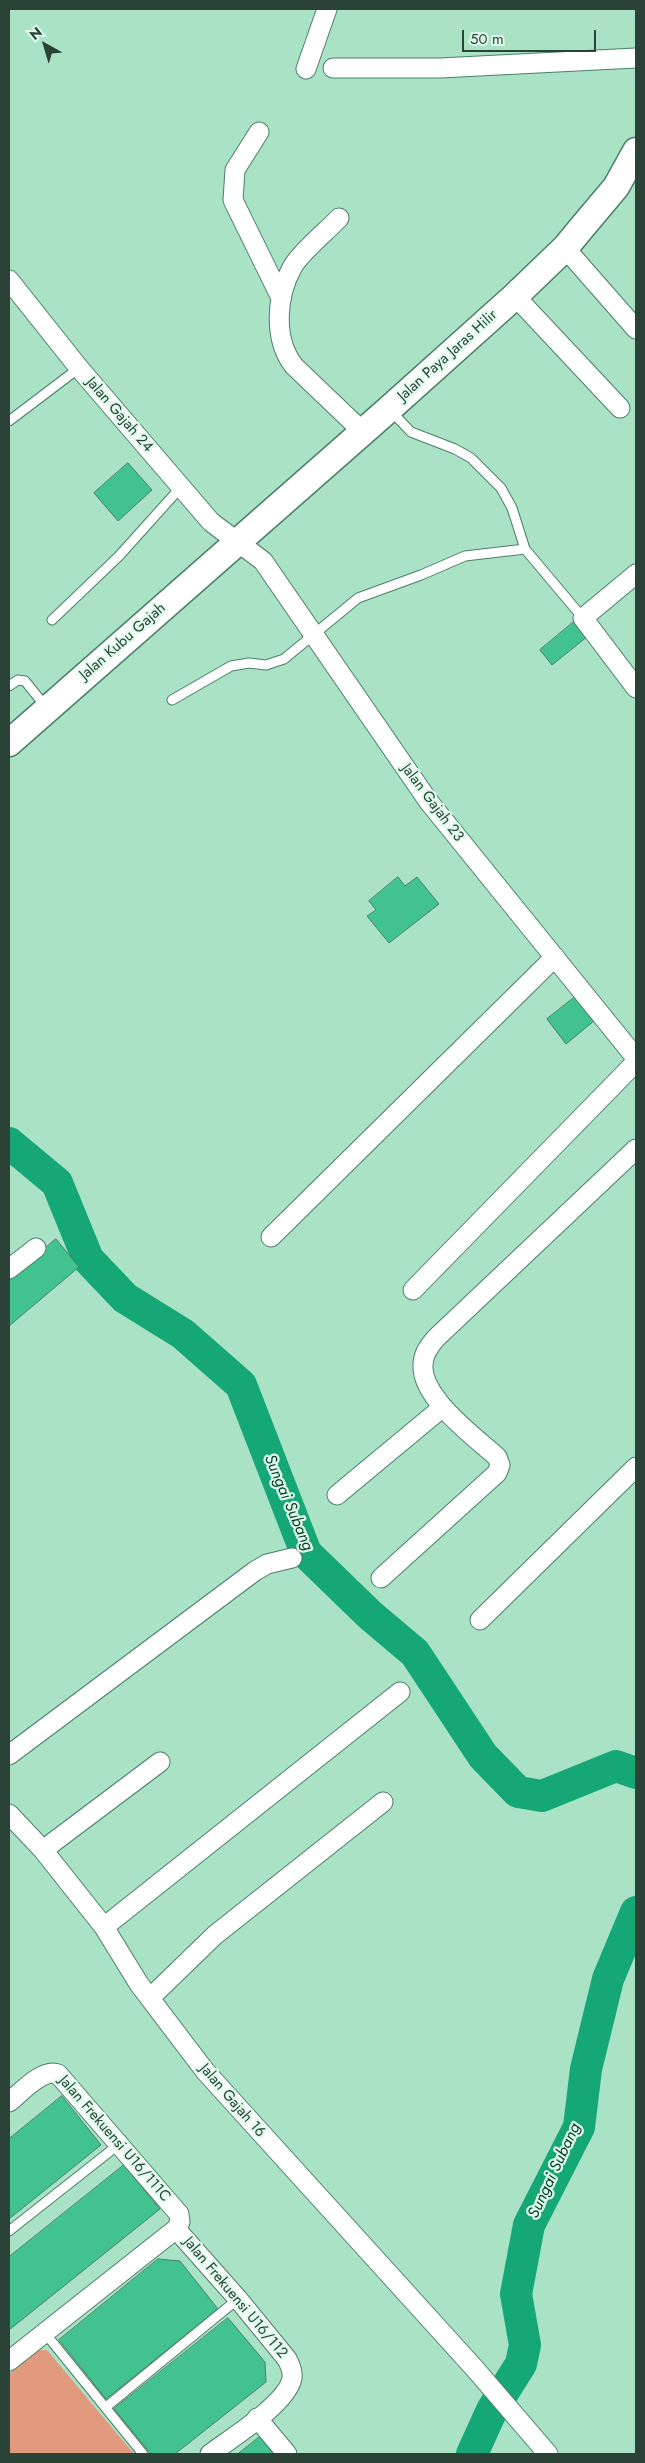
<!DOCTYPE html>
<html>
<head>
<meta charset="utf-8">
<style>
  body { margin:0 }
  #map { position:relative; width:645px; height:2463px; overflow:hidden; background:#a9e2c5; font-family:Jost,sans-serif }
  canvas { display:block }
  .frame { position:absolute; inset:0; border:10px solid #2b4237; pointer-events:none }
  .north { position:absolute; left:20px; top:20px; width:50px; height:50px; -webkit-text-stroke:4px #dffbec; paint-order:stroke; rotate:321deg; font-size:14px; font-weight:700; line-height:20px; text-align:center; color:#2b4237 }
  .north::after { content:''; display:block; margin:auto; width:18px; height:22px; background:#2b4237; clip-path:polygon(50% 0,100% 100%,50% 72%,0 100%) }
  .scale { position:absolute; left:462px; top:30px; width:134px; height:22px; box-sizing:border-box; border:2px solid #2b4237; border-top:0; padding-left:6px; font-size:15px; line-height:18px; white-space:nowrap; color:#2b4237; -webkit-text-stroke:4px #dffbec; paint-order:stroke }
</style>
</head>
<body>
<div id="map">
<canvas width="645" height="2463"></canvas>
<div class="frame"></div>
<div class="north">N</div>
<div class="scale">50 m</div>
</div>
<script>
const g = document.querySelector('canvas').getContext('2d');
g.lineJoin = 'round';
function paint(path, color) {
  g.fillStyle = color;
  g.fill(path, 'evenodd');
}
function trace(path, color, width, dash) {
  g.strokeStyle = color;
  g.lineWidth = width;
  g.lineCap = dash ? 'butt' : 'round';
  g.setLineDash(dash || []);
  g.stroke(path);
}
function label(font, color, halo, rows, align = 'center') {
  g.font = font + ' Jost,sans-serif';
  g.lineWidth = 4.5;
  g.setLineDash([]);
  g.textBaseline = 'middle';
  g.strokeStyle = halo;
  g.fillStyle = color;
  for (const [text, x, y, turn = 0] of rows) {
    g.save();
    g.translate(x, y);
    g.rotate((+turn || 0) * Math.PI / 180);
    g.textAlign = isNaN(turn) ? turn : align;
    if (halo) g.strokeText(text, 0, 0);
    g.fillText(text, 0, 0);
    g.restore();
  }
}
paint(new Path2D(`
  M 38,2350 L 47,2350 L 134,2454 L 9,2454 L 9,2374 Z`), '#e19a7e');
trace(new Path2D(`
  M 9,1143 L 57,1183 L 88,1259 L 125,1298 L 183,1334 L 241,1385 L 306,1553 L 370,1615 L 415,1653 L 483,1756 L 518,1792 L 542,1796 L 616,1766 L 636,1773
  M 472,2454 L 492,2410 L 521,2364 L 525,2345 L 516,2294 L 529,2225 L 579,2127 L 586,2069 L 608,1979 L 636,1912`), '#15a775', 32);
const building = new Path2D(`
  M 128,463 L 152,490 L 118,521 L 94,493 Z
  M 576,620 L 588,636 L 552,665 L 540,650 Z
  M 398,877 L 405,886 L 417,877 L 439,904 L 389,943 L 367,916 L 376,910 L 369,901 Z
  M 575,997 L 594,1021 L 566,1044 L 547,1019 Z
  M 56,1239 L 79,1267 L 9,1326 L 9,1279 Z
  M 62,2096 L 101,2145 L 9,2219 L 9,2139 Z
  M 124,2165 L 160,2209 L 9,2330 L 9,2257 Z
  M 158,2259 L 180,2261 L 218,2309 L 106,2399 L 59,2340 Z
  M 228,2318 L 265,2362 L 266,2382 L 175,2454 L 151,2454 L 114,2409 Z
  M 262,2435 L 278,2454 L 238,2454 Z`);
paint(building, '#41c28e');
trace(building, '#4a8067', 1);
const lane = new Path2D(`
  M 390,410 L 411,432 L 455,449 L 471,458 L 501,488 L 512,508 L 525,549 L 583,618
  M 9,421 L 79,368
  M 52,620 L 119,556 L 181,487
  M 9,686 L 18,680 L 25,681 L 46,707
  M 172,700 L 231,666 L 249,663 L 266,665 L 284,659 L 358,598 L 421,575 L 465,556 L 525,549
  M 9,2231 L 118,2145
  M 45,2333 L 143,2454
  M 106,2407 L 238,2299`);
const street = new Path2D(`
  M 333,68 L 440,68 L 636,58
  M 306,69 L 327,9
  M 259,132 L 235,170 L 233,200 L 281,298
  M 339,218 C 327,231 301,252 293,266 C 276,296 273,339 294,366 L 363,432
  M 565,248 L 636,329
  M 9,280 L 79,368 L 211,522 L 263,561 L 429,802 L 636,1058
  M 515,296 L 620,408
  M 636,574 L 583,618 L 636,688
  M 271,1237 L 555,957
  M 9,1269 L 36,1248
  M 413,1290 L 636,1062
  M 337,1495 L 443,1407
  M 381,1578 L 497,1473 L 500,1465 L 497,1457 C 475,1437 421,1398 423,1365 C 423,1354 429,1346 436,1338 L 636,1149
  M 480,1620 L 636,1467
  M 9,1755 L 255,1571 L 267,1564 L 292,1558
  M 9,1814 L 43,1850 L 104,1927 L 139,1984 L 205,2071 L 476,2370 L 548,2454
  M 43,1850 L 160,1762
  M 104,1927 L 400,1692
  M 150,1998 L 215,1935 L 383,1802
  M 9,2102 C 21,2093 42,2068 58,2074 L 179,2214 L 180,2222 L 176,2229 L 9,2361
  M 176,2229 L 238,2299 L 287,2359 C 290,2365 293,2371 292,2378 C 288,2403 230,2439 210,2454
  M 257,2418 L 287,2454`);
const secondary = new Path2D(`
  M 9,743 L 389,409 L 515,296 L 565,248 L 584,225 L 616,187 L 636,151`);
trace(lane, '#4a8066', 11);
trace(street, '#4a8066', 21);
trace(secondary, '#4a8066', 29);
trace(lane, '#fff', 9);
trace(street, '#fff', 19);
trace(secondary, '#fff', 26);
label('15px', '#2b4237', '#dffbec', [
  ["Jalan Paya Jaras Hilir",448,356,-42],
  ["Jalan Gajah 24",119,415,49],
  ["Jalan Kubu Gajah",123,642,-41],
  ["Jalan Gajah 23",432,803,53],
  ["Jalan Gajah 16",232,2101,49],
  ["Jalan Frekuensi U16/111C",114,2139,49],
  ["Jalan Frekuensi U16/112",235,2298,50]
]);
label('italic 16px', '#033c27', '#dffbec', [
  ["Sungai Subang",288,1503,67],
  ["Sungai Subang",555,2171,-65]
]);
</script>
</body>
</html>
